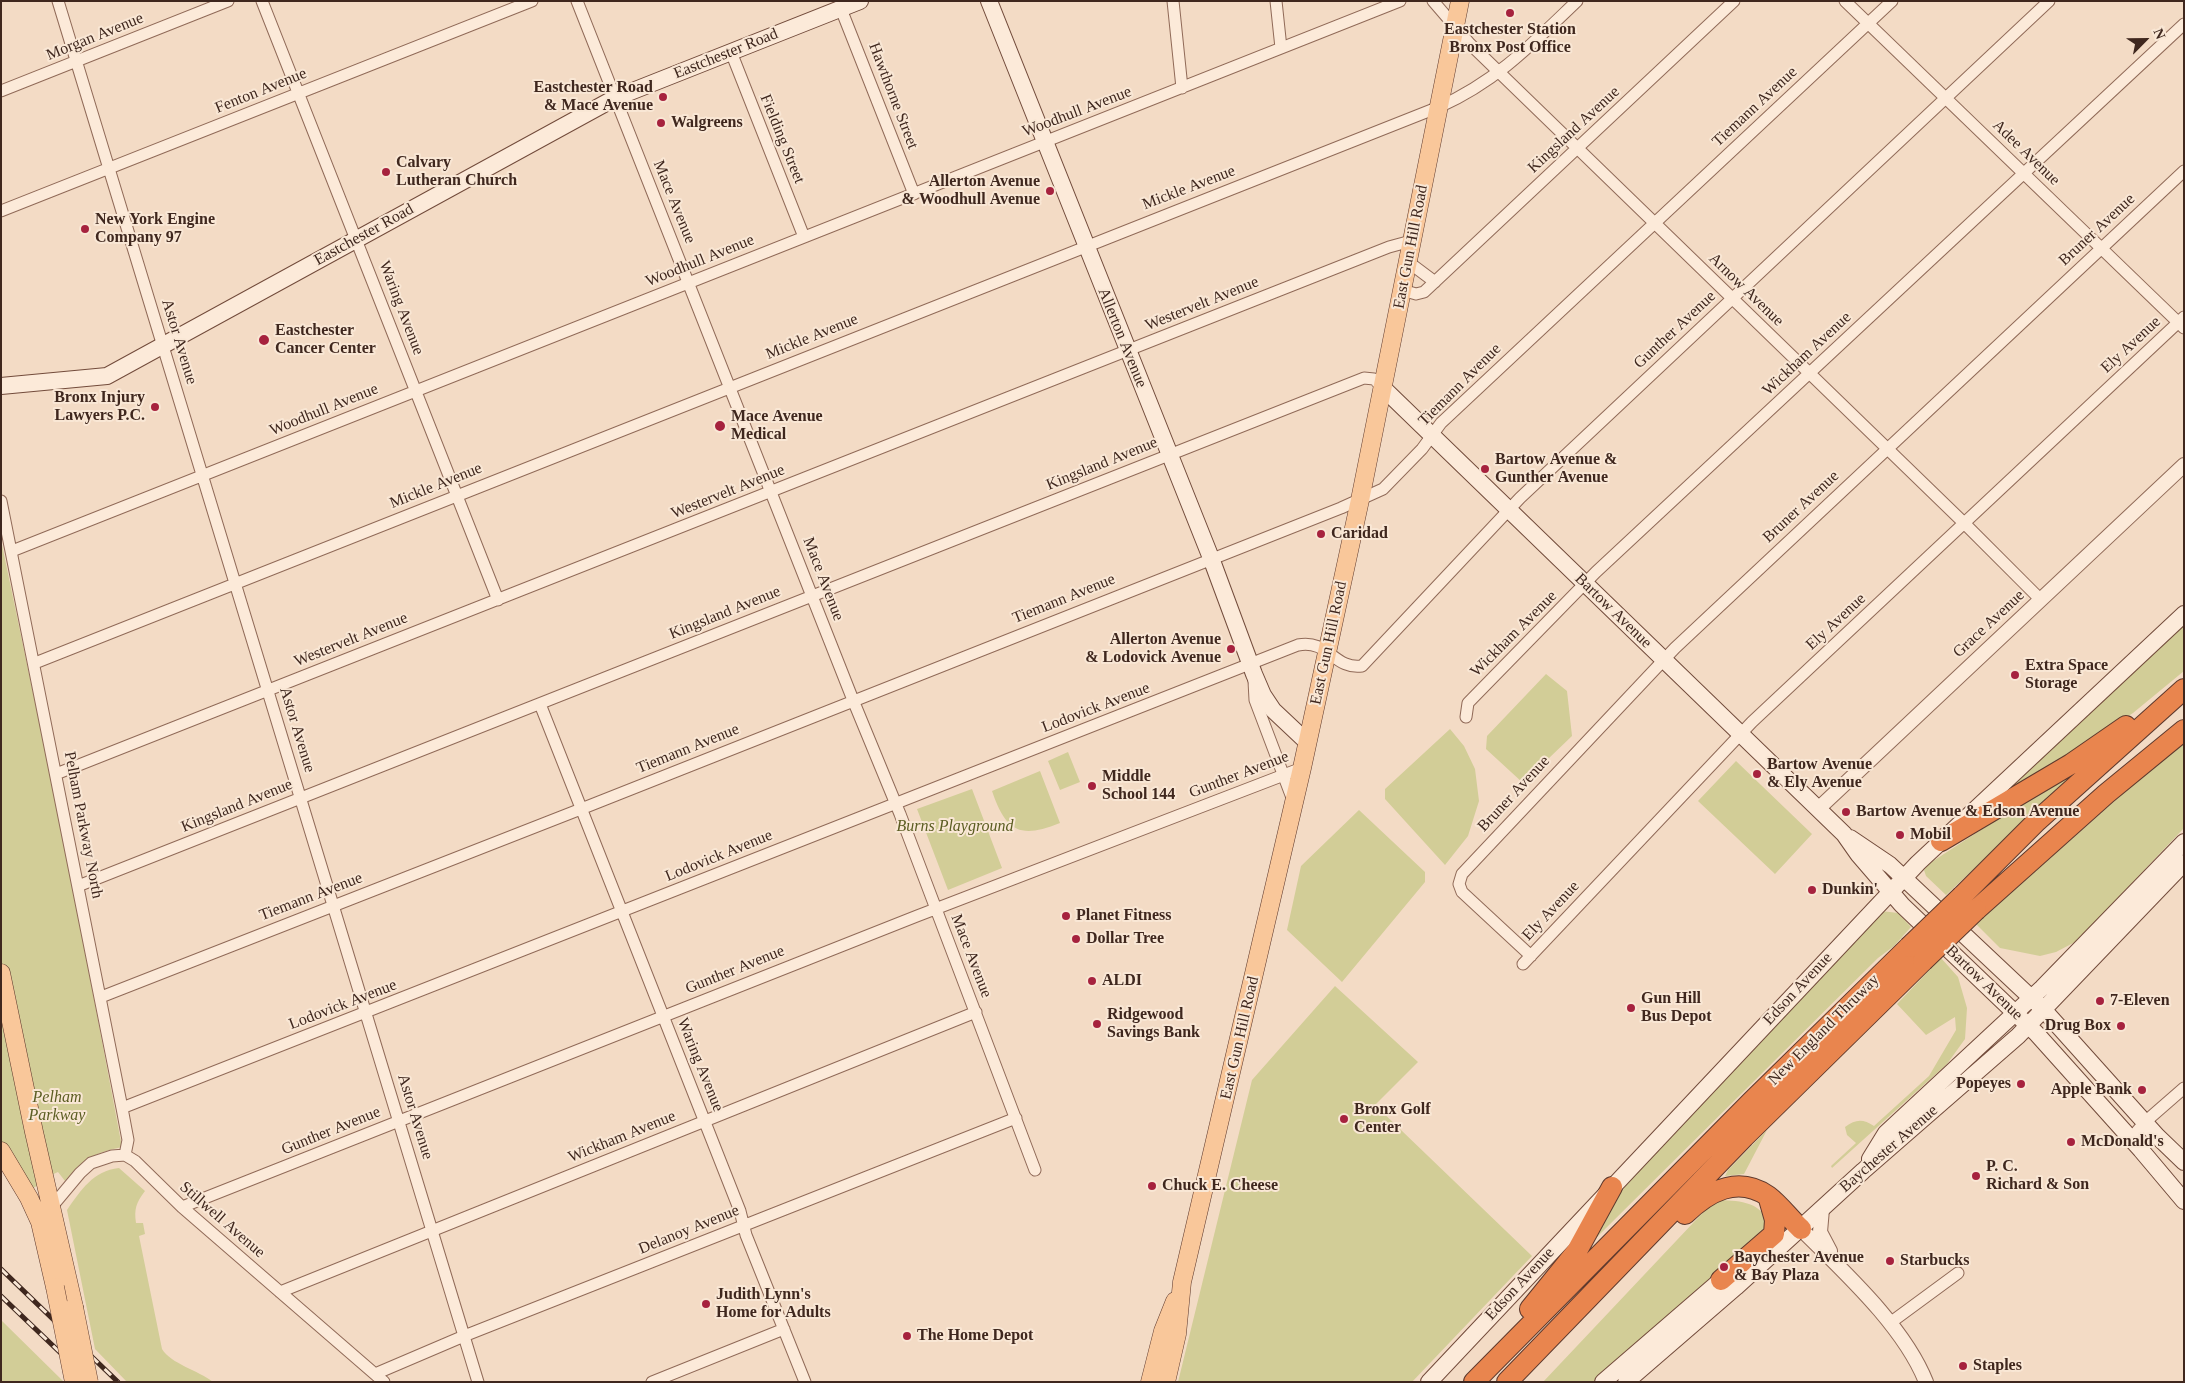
<!DOCTYPE html>
<html>
<head>
<meta charset="utf-8">
<style>
  body { margin:0 }
  #map { position:relative; width:2185px; height:1383px; overflow:hidden; background:#f3dbc5; font-family:Georgia,serif }
  canvas { display:block }
  .frame { position:absolute; inset:0; border:2px solid #3f271e; pointer-events:none }
  .north { position:absolute; left:2120px; top:15px; width:50px; height:50px; -webkit-text-stroke:4px #f9e7d5; paint-order:stroke; rotate:67deg; font-size:14px; font-weight:700; line-height:20px; text-align:center; color:#3f271e }
  .north::after { content:''; display:block; margin:auto; width:18px; height:22px; background:#3f271e; clip-path:polygon(50% 0,100% 100%,50% 72%,0 100%) }
</style>
</head>
<body>
<div id="map">
<canvas width="2185" height="1383"></canvas>
<div class="frame"></div>
<div class="north">N</div>
</div>
<script>
const g = document.querySelector('canvas').getContext('2d');
g.lineJoin = 'round';
function paint(path, color) {
  g.fillStyle = color;
  g.fill(path, 'evenodd');
}
function trace(path, color, width, dash) {
  g.strokeStyle = color;
  g.lineWidth = width;
  g.lineCap = dash ? 'butt' : 'round';
  g.setLineDash(dash || []);
  g.stroke(path);
}
function label(font, color, halo, rows, align = 'center') {
  g.font = font + ' Georgia,serif';
  g.lineWidth = 4;
  g.setLineDash([]);
  g.textBaseline = 'middle';
  g.strokeStyle = halo;
  g.fillStyle = color;
  for (const [text, x, y, turn = 0] of rows) {
    g.save();
    g.translate(x, y);
    g.rotate((+turn || 0) * Math.PI / 180);
    g.textAlign = isNaN(turn) ? turn : align;
    if (halo) g.strokeText(text, 0, 0);
    g.fillText(text, 0, 0);
    g.restore();
  }
}
paint(new Path2D(`
  M 1,540 L 65,846 L 122,1147 C 94,1153 84,1159 65,1181 L 58,1172 L 38,1181 L 38,1185 L 32,1189 L 28,1186 L 1,1140 Z
  M 2184,623 L 2184,671 L 2133,713 L 2077,750 L 2001,794 Z
  M 1546,674 L 1567,691 L 1572,736 L 1523,783 L 1486,749 L 1487,736 Z
  M 1450,729 L 1464,746 L 1475,769 L 1479,801 L 1468,836 L 1445,865 L 1385,799 L 1385,789 Z
  M 2184,743 L 2184,828 L 2077,941 L 2056,952 L 2040,956 L 2000,948 L 1976,924 L 2136,782 Z
  M 1068,752 L 1080,782 L 1060,790 L 1048,761 Z
  M 1736,761 L 1812,834 L 1775,874 L 1698,801 Z
  M 2073,770 L 2075,774 L 1946,895 L 1926,876 L 1924,870 L 1927,865 Z
  M 1040,771 L 1060,823 C 1020,839 1006,832 992,791 Z
  M 972,789 L 1002,868 L 948,890 L 917,809 Z
  M 1359,810 L 1425,872 L 1425,882 L 1342,982 L 1287,930 L 1301,866 Z
  M 1881,911 L 1898,913 L 1911,927 L 1894,946 L 1878,958 L 1597,1237 L 1593,1234 L 1619,1191 Z
  M 1941,958 L 1958,977 L 1967,1008 L 1965,1039 L 1947,1064 L 1832,1168 L 1831,1166 L 1856,1143 L 1847,1135 L 1845,1127 C 1856,1119 1863,1119 1874,1126 L 1929,1076 L 1956,1030 L 1955,1017 L 1926,1035 L 1897,1004 Z
  M 1335,986 L 1418,1062 L 1375,1105 L 1532,1256 L 1412,1382 L 1178,1382 L 1252,1080 Z
  M 1767,1130 L 1744,1174 L 1725,1176 L 1728,1170 Z
  M 119,1168 L 145,1191 C 136,1203 134,1209 136,1223 L 143,1223 L 145,1234 L 139,1236 L 162,1349 C 171,1364 198,1370 213,1382 L 127,1382 L 95,1349 L 67,1210 C 81,1190 93,1171 119,1168 Z
  M 1721,1200 C 1740,1201 1763,1202 1768,1225 L 1723,1265 L 1723,1268 L 1593,1382 L 1543,1382 L 1710,1205 Z
  M 1,1320 L 64,1382 L 1,1382 Z`), '#d2cd97');
const minor = new Path2D(`
  M 58,1 L 478,1382
  M 262,1 L 498,600
  M 577,1 L 853,700 L 900,814 L 1035,1170
  M 1173,1 L 1182,88
  M 1276,1 L 1281,48
  M 1433,1 L 1470,44 L 1964,523 L 2040,599
  M 1845,1 L 2184,328
  M 841,9 L 914,194
  M 731,52 L 804,237
  M 1,91 L 228,1
  M 1,211 L 532,1
  M 1407,261 L 1435,282
  M 1402,290 L 1416,294 L 1424,292 L 1734,1
  M 1,501 L 122,1108 L 128,1140 L 125,1155
  M 12,551 L 1400,1
  M 35,663 L 1439,107 C 1497,81 1532,44 1577,1
  M 1254,681 L 1255,700 L 1294,803
  M 540,704 L 740,1211 L 746,1235 L 805,1382
  M 1466,717 L 1468,703 L 1596,572 L 2184,24
  M 56,774 L 1389,247 L 1411,241
  M 78,886 L 1364,378 L 1374,379 L 1382,387
  M 1531,956 L 1462,892 L 1459,884 L 1462,874 L 1675,648 L 2184,171
  M 1523,964 L 1752,722 L 2184,317
  M 101,997 L 581,809 L 1341,508 L 1383,489 L 1422,449 L 1441,423 L 1892,1
  M 122,1108 L 1298,645 C 1329,639 1334,670 1362,666 L 1520,498 L 2049,1
  M 2131,1138 L 2145,1122 L 2184,1088
  M 182,1207 L 917,916 L 1302,768
  M 49,1210 L 80,1173 L 91,1163 L 112,1156 L 125,1155 L 135,1161 L 182,1207 L 384,1382
  M 280,1292 L 976,1012
  M 1890,1323 L 1958,1273
  M 375,1374 L 464,1336 L 1016,1118
  M 652,1382 L 784,1329`);
const tertiary = new Path2D(`
  M 1818,809 L 2184,465
  M 1822,1209 L 1820,1232 L 1830,1251
  M 1801,1229 C 1843,1271 1904,1326 1926,1382`);
const secondary = new Path2D(`
  M 989,1 L 1211,558 L 1254,674 L 1263,695 L 1273,710 L 1307,742
  M 1,386 L 107,376 L 615,98 L 860,1
  M 1382,387 L 1844,834 L 1858,854 L 1902,905 L 2036,1033 L 2141,1150 L 2184,1201
  M 1850,838 L 1890,865 L 2043,1009 L 2157,1136 L 2184,1162
  M 1870,1159 L 1886,1133 L 2042,988 L 2184,842
  M 1429,1382 L 1918,863 L 2184,614
  M 1603,1382 L 1721,1280
  M 1626,1382 L 1736,1287 L 1863,1171 L 2018,1036 L 2184,863`);
const primary = new Path2D(`
  M 1,973 L 34,1132 L 74,1307
  M 1,1151 L 29,1198 L 40,1222 L 55,1287
  M 1150,1382 L 1163,1331 L 1175,1301
  M 1166,1382 L 1177,1334 L 1182,1282 L 1302,768 L 1360,500 L 1460,1`);
const motorway = new Path2D(`
  M 1941,841 L 2071,764 L 2126,726
  M 1962,896 L 2037,821 L 2184,689
  M 1976,910 L 2106,794 L 2184,730
  M 1685,1214 C 1708,1192 1737,1175 1768,1196 C 1780,1205 1790,1219 1801,1229
  M 1721,1280 L 1774,1234 L 1775,1220 L 1769,1199
  M 1530,1309 L 1577,1251 L 1612,1187
  M 1474,1382 L 1752,1101 L 1909,947
  M 1507,1382 L 1744,1137 L 1923,961`);
trace(minor, '#906a58', 13);
trace(tertiary, '#906a58', 16);
trace(secondary, '#724b3b', 18);
trace(primary, '#5e392d', 19);
trace(motorway, '#5e392d', 22);
trace(minor, '#fcead9', 11);
trace(tertiary, '#fcead9', 14);
trace(secondary, '#fcead9', 16);
trace(primary, '#f9c79a', 18);
trace(motorway, '#e9854e', 20);
const rail = new Path2D(`
  M 1,1269 L 118,1382
  M 1,1296 L 91,1382`);
trace(rail, '#3f271e', 5);
trace(rail, '#f9e7d5', 3, [9]);
const primaryBridge = new Path2D(`
  M 55,1287 L 74,1382
  M 74,1307 L 89,1382`);
const motorwayBridge = new Path2D(`
  M 1909,947 L 1962,896
  M 1923,961 L 1976,910`);
trace(primaryBridge, '#5e392d', 19, []);
trace(motorwayBridge, '#5e392d', 22, []);
trace(primaryBridge, '#f9c79a', 18);
trace(motorwayBridge, '#e9854e', 20);
for (const [x, y, r, color] of [
  [1510,13,5,"#a6223e"],
  [663,97,5,"#a6223e"],
  [661,123,5,"#a6223e"],
  [386,172,5,"#a6223e"],
  [1050,191,5,"#a6223e"],
  [85,229,5,"#a6223e"],
  [264,340,6,"#a6223e"],
  [155,407,5,"#a6223e"],
  [720,426,6,"#a6223e"],
  [1485,469,5,"#a6223e"],
  [1321,534,5,"#a6223e"],
  [1231,649,5,"#a6223e"],
  [2015,675,5,"#a6223e"],
  [1757,774,5,"#a6223e"],
  [1092,786,5,"#a6223e"],
  [1846,812,5,"#a6223e"],
  [1900,835,5,"#a6223e"],
  [1812,890,5,"#a6223e"],
  [1066,916,5,"#a6223e"],
  [1076,939,5,"#a6223e"],
  [1092,981,5,"#a6223e"],
  [2100,1001,5,"#a6223e"],
  [1631,1008,5,"#a6223e"],
  [1097,1024,5,"#a6223e"],
  [2121,1026,5,"#a6223e"],
  [2021,1084,5,"#a6223e"],
  [2142,1090,5,"#a6223e"],
  [1344,1119,5,"#a6223e"],
  [2071,1142,5,"#a6223e"],
  [1976,1176,5,"#a6223e"],
  [1152,1186,5,"#a6223e"],
  [1890,1261,5,"#a6223e"],
  [1724,1267,5,"#a6223e"],
  [706,1304,5,"#a6223e"],
  [907,1336,5,"#a6223e"],
  [1963,1366,5,"#a6223e"]
]) {
  const dot = new Path2D();
  dot.arc(x, y, r, 0, 2 * Math.PI);
  g.fillStyle = color;
  g.fill(dot);
  trace(dot, '#f9e7d5', 2);
}
label('bold 16px', '#3f271e', '#f9e7d5', [
  ["Eastchester Station",1510,30,"center"],
  ["Bronx Post Office",1510,48,"center"],
  ["Eastchester Road",653,88,"right"],
  ["& Mace Avenue",653,106,"right"],
  ["Walgreens",671,123],
  ["Calvary",396,163],
  ["Lutheran Church",396,181],
  ["Allerton Avenue",1040,182,"right"],
  ["& Woodhull Avenue",1040,200,"right"],
  ["New York Engine",95,220],
  ["Company 97",95,238],
  ["Eastchester",275,331],
  ["Cancer Center",275,349],
  ["Bronx Injury",145,398,"right"],
  ["Lawyers P.C.",145,416,"right"],
  ["Mace Avenue",731,417],
  ["Medical",731,435],
  ["Bartow Avenue &",1495,460],
  ["Gunther Avenue",1495,478],
  ["Caridad",1331,534],
  ["Allerton Avenue",1221,640,"right"],
  ["& Lodovick Avenue",1221,658,"right"],
  ["Extra Space",2025,666],
  ["Storage",2025,684],
  ["Bartow Avenue",1767,765],
  ["& Ely Avenue",1767,783],
  ["Middle",1102,777],
  ["School 144",1102,795],
  ["Bartow Avenue & Edson Avenue",1856,812],
  ["Mobil",1910,835],
  ["Dunkin'",1822,890],
  ["Planet Fitness",1076,916],
  ["Dollar Tree",1086,939],
  ["ALDI",1102,981],
  ["Gun Hill",1641,999],
  ["Bus Depot",1641,1017],
  ["7-Eleven",2110,1001],
  ["Ridgewood",1107,1015],
  ["Savings Bank",1107,1033],
  ["Drug Box",2111,1026,"right"],
  ["Popeyes",2011,1084,"right"],
  ["Apple Bank",2132,1090,"right"],
  ["Bronx Golf",1354,1110],
  ["Center",1354,1128],
  ["McDonald's",2081,1142],
  ["P. C.",1986,1167],
  ["Richard & Son",1986,1185],
  ["Chuck E. Cheese",1162,1186],
  ["Baychester Avenue",1734,1258],
  ["& Bay Plaza",1734,1276],
  ["Starbucks",1900,1261],
  ["Judith Lynn's",716,1295],
  ["Home for Adults",716,1313],
  ["The Home Depot",917,1336],
  ["Staples",1973,1366]
], 'left');
label('16px', '#3f271e', '#f9e7d5', [
  ["Morgan Avenue",95,37,-22],
  ["Eastchester Road",726,54,-22],
  ["Fenton Avenue",261,91,-22],
  ["Hawthorne Street",893,96,69],
  ["Tiemann Avenue",1755,107,-43],
  ["Woodhull Avenue",1077,112,-21],
  ["Kingsland Avenue",1574,130,-43],
  ["Fielding Street",782,139,68],
  ["Adee Avenue",2026,153,44],
  ["Mickle Avenue",1189,188,-21],
  ["Mace Avenue",674,202,68],
  ["Bruner Avenue",2097,230,-43],
  ["Eastchester Road",364,235,-29],
  ["East Gun Hill Road",1411,247,-79],
  ["Woodhull Avenue",700,261,-22],
  ["Arnow Avenue",1746,290,44],
  ["Westervelt Avenue",1202,304,-22],
  ["Waring Avenue",401,308,69],
  ["Gunther Avenue",1675,330,-43],
  ["Mickle Avenue",812,337,-22],
  ["Allerton Avenue",1122,338,68],
  ["Astor Avenue",179,342,73],
  ["Ely Avenue",2131,345,-43],
  ["Wickham Avenue",1807,354,-43],
  ["Tiemann Avenue",1460,385,-45],
  ["Woodhull Avenue",324,410,-22],
  ["Kingsland Avenue",1102,464,-22],
  ["Mickle Avenue",436,486,-22],
  ["Westervelt Avenue",728,492,-22],
  ["Bruner Avenue",1801,507,-43],
  ["Mace Avenue",823,579,69],
  ["Tiemann Avenue",1064,599,-22],
  ["Bartow Avenue",1613,611,44],
  ["Kingsland Avenue",725,613,-22],
  ["Ely Avenue",1836,622,-43],
  ["Grace Avenue",1989,624,-43],
  ["Wickham Avenue",1514,634,-45],
  ["Westervelt Avenue",351,640,-22],
  ["East Gun Hill Road",1329,643,-78],
  ["Lodovick Avenue",1096,708,-21],
  ["Astor Avenue",297,730,73],
  ["Tiemann Avenue",688,749,-22],
  ["Gunther Avenue",1239,775,-21],
  ["Bruner Avenue",1514,794,-47],
  ["Kingsland Avenue",237,806,-22],
  ["Pelham Parkway North",83,825,79],
  ["Lodovick Avenue",719,856,-22],
  ["Tiemann Avenue",311,897,-21],
  ["Ely Avenue",1551,911,-47],
  ["Mace Avenue",971,956,69],
  ["Gunther Avenue",735,970,-22],
  ["Bartow Avenue",1984,983,44],
  ["Edson Avenue",1798,989,-47],
  ["Lodovick Avenue",343,1005,-21],
  ["New England Thruway",1824,1030,-45],
  ["East Gun Hill Road",1240,1038,-77],
  ["Waring Avenue",700,1065,68],
  ["Astor Avenue",415,1117,73],
  ["Gunther Avenue",331,1131,-22],
  ["Wickham Avenue",622,1137,-22],
  ["Baychester Avenue",1889,1149,-41],
  ["Stillwell Avenue",222,1220,41],
  ["Delanoy Avenue",689,1230,-22],
  ["Edson Avenue",1520,1284,-47]
]);
label('italic 16px', '#5b5d22', '#f9e7d5', [
  ["Burns Playground",955,827],
  ["Pelham",57,1098],
  ["Parkway",57,1116]
]);
</script>
</body>
</html>
